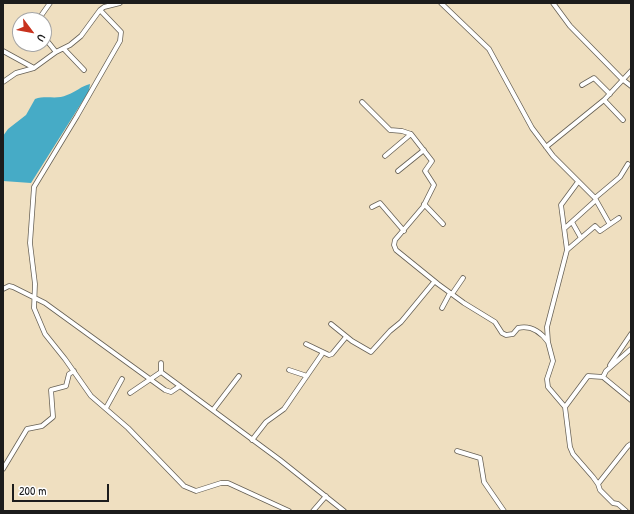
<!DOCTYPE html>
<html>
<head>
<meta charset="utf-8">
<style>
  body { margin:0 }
  #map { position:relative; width:634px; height:514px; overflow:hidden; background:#efdfc0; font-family:"Patrick Hand",sans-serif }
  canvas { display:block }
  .frame { position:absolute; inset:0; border:4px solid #1c1c1c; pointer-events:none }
  .north { position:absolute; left:12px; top:12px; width:40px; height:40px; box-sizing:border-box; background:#fff; border:1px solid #a4a4a4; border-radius:50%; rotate:122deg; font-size:11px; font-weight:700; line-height:16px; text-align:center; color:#1c1c1c }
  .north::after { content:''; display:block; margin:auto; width:14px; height:18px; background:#c8321e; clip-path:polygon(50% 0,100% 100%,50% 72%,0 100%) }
  .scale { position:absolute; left:12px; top:484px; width:97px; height:18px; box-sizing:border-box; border:2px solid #1c1c1c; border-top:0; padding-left:5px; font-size:12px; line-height:14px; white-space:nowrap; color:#1c1c1c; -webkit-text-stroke:3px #fff; paint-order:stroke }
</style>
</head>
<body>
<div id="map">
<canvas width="634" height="514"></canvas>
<div class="frame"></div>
<div class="north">U</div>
<div class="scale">200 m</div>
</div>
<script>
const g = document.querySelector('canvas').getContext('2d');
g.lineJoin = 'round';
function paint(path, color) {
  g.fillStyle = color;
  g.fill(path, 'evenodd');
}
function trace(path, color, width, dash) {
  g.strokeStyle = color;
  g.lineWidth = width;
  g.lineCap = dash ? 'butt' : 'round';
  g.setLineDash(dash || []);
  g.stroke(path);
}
paint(new Path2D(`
  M 90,84 L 89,91 L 31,183 L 3,181 L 3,136 L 8,129 L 26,115 L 35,99 C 46,95 57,100 67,95 C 76,92 81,86 90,84 Z`), '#46abc6');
const minor = new Path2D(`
  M 441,3 L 489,49 L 532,128 L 553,156 L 595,198
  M 553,3 L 570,26 L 622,79 L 631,86
  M 100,10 L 121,32 L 120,41 L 77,116 L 34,187 L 30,243 L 35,284 L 34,308 L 45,334 L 65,359 L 91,396 L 128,428 L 184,486 L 196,491 L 221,483 L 228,483 L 289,511
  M 38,20 L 50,3
  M 44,37 L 56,52
  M 64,49 L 84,70
  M 3,51 L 34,68
  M 3,82 L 16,73 L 34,68 L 56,52 L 70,45 L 81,36 L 100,10 L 104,7 L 120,3
  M 582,85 L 594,78 L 610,94
  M 604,100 L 623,120
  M 362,102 L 390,130 L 402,131 L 411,134 L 432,161 L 425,171 L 434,185 L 423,207 L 395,240 L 394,245 L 396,250 L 438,284 L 464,303 L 495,322 L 502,333 L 506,335 L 513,334 L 518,328 C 531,325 540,331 548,342
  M 546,147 L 604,100 L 631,71
  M 385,156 L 411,134
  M 398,171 L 424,150
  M 578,182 L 561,205 L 567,250 L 547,327 L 548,342 L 553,361 L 547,379 L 548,387 L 565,407 L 570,447 L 573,454 L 593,477 L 598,484 L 600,490 L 613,503 L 618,504 L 626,511
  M 596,200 L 609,223
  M 424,204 L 443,224
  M 372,207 L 380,203 L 404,231
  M 572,222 L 581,238
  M 565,228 L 596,200 L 595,198 L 620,177 L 628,164
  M 567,250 L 595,226 L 600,231 L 619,218
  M 3,289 L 9,286 L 13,287 L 45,303 L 165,390 L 171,392 L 180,386
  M 452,294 L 463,278
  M 442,308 L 450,293
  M 331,324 L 352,341 L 371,352 L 390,331 L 401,322 L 434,282
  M 306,344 L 329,355 L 332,354 L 346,337
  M 161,363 L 161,372 L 280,460 L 344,511
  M 610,365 L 631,334
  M 289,370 L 307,376
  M 603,377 L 631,400
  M 130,393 L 161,372
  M 565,407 L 588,376 L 603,377 L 606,371 L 631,349
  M 106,408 L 122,379
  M 213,410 L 239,376
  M 252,440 L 266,422 L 284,409 L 322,354
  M 457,451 L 480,458 L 484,482 L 504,511
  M 3,469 L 27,429 L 42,426 L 53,417 L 51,390 L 66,386 L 69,374 L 74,371
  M 598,484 L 628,446 L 631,444
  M 313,511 L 326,496`);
trace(minor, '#666055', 5.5);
trace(minor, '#fff', 4);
</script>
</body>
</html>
